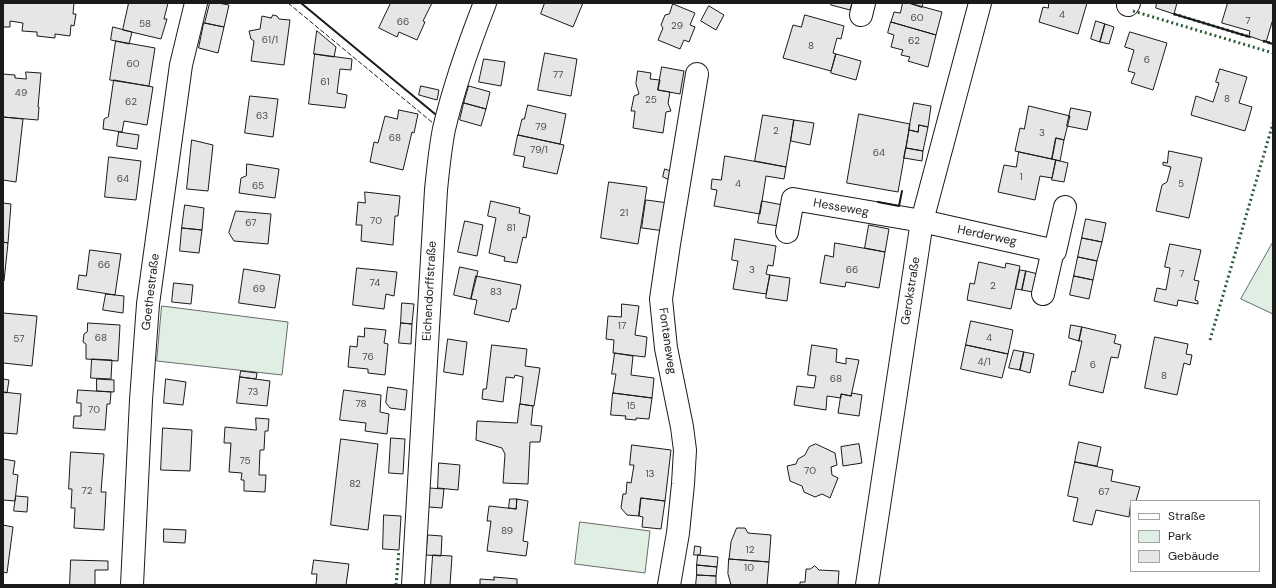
<!DOCTYPE html>
<html>
<head>
<meta charset="utf-8">
<style>
  body { margin:0 }
  #map { position:relative; width:1276px; height:588px; overflow:hidden; background:#fff; font-family:"DM Sans",sans-serif }
  canvas { display:block }
  .frame { position:absolute; inset:0; border:4px solid #1a1a1a; pointer-events:none }
  .legend { position:absolute; left:1130px; top:500px; width:130px; height:72px; box-sizing:border-box; background:#fff; border:1px solid #a3a3a3; margin:0; padding:5px 7px; list-style:none; font-size:12px; color:#1a1a1a }
  .legend li { display:flex; align-items:center; gap:8px; height:20px }
  .legend b { width:20px; border:1px solid #a3a3a3 }
</style>
</head>
<body>
<div id="map">
<canvas width="1276" height="588"></canvas>
<div class="frame"></div>
<ul class="legend">
<li><b style="height:5px;background:#fff"></b>Straße</li>
<li><b style="height:11px;background:#e0efe3"></b>Park</li>
<li><b style="height:11px;background:#e6e6e6"></b>Gebäude</li>
</ul>
</div>
<script>
const g = document.querySelector('canvas').getContext('2d');
g.lineJoin = 'round';
function paint(path, color) {
  g.fillStyle = color;
  g.fill(path, 'evenodd');
}
function trace(path, color, width, dash) {
  g.strokeStyle = color;
  g.lineWidth = width;
  g.lineCap = dash ? 'butt' : 'round';
  g.setLineDash(dash || []);
  g.stroke(path);
}
function label(font, color, halo, rows, align = 'center') {
  g.font = font + ' "DM Sans",sans-serif';
  g.lineWidth = 3;
  g.setLineDash([]);
  g.textBaseline = 'middle';
  g.strokeStyle = halo;
  g.fillStyle = color;
  for (const [text, x, y, turn = 0] of rows) {
    g.save();
    g.translate(x, y);
    g.rotate((+turn || 0) * Math.PI / 180);
    g.textAlign = isNaN(turn) ? turn : align;
    if (halo) g.strokeText(text, 0, 0);
    g.fillText(text, 0, 0);
    g.restore();
  }
}
const green = new Path2D(`
  M 1273,242 L 1273,314 L 1241,299 Z
  M 162,306 L 288,322 L 282,375 L 157,361 Z
  M 580,522 L 650,531 L 645,573 L 575,564 Z`);
paint(green, '#e0efe3');
trace(green, '#6a6a6a', 1);
const building = new Path2D(`
  M 3,3 L 74,3 L 73,14 L 76,14 L 74,26 L 71,25 L 70,36 L 55,34 L 55,38 L 37,36 L 37,32 L 22,31 L 23,23 L 10,21 L 10,27 L 3,27 Z
  M 129,3 L 168,3 L 164,19 L 167,19 L 161,39 L 123,30 Z
  M 210,3 L 218,3 L 229,5 L 224,27 L 205,23 Z
  M 391,3 L 432,3 L 423,21 L 425,22 L 417,40 L 399,32 L 397,37 L 379,28 Z
  M 545,3 L 583,3 L 573,27 L 541,14 Z
  M 832,3 L 852,3 L 850,10 L 831,5 Z
  M 903,3 L 909,3 L 942,12 L 936,35 L 891,22 L 894,12 L 900,13 Z
  M 909,3 L 923,3 L 922,7 Z
  M 1049,3 L 1087,3 L 1078,34 L 1039,22 L 1043,7 L 1048,8 Z
  M 1157,3 L 1177,3 L 1174,14 L 1156,8 Z
  M 1228,3 L 1273,3 L 1273,19 L 1266,42 L 1249,36 L 1250,31 L 1222,23 Z
  M 673,4 L 695,13 L 690,25 L 695,27 L 689,42 L 684,40 L 680,49 L 658,40 L 663,28 L 661,25 L 665,15 L 669,14 Z
  M 709,6 L 724,15 L 716,30 L 701,21 Z
  M 273,15 L 277,16 L 279,19 L 290,20 L 284,65 L 251,61 L 254,41 L 251,39 L 249,31 L 260,29 L 262,16 L 271,18 Z
  M 805,15 L 844,26 L 841,39 L 837,38 L 833,53 L 836,54 L 831,71 L 783,58 L 793,25 L 801,27 Z
  M 1096,21 L 1105,24 L 1100,42 L 1091,39 Z
  M 891,22 L 936,35 L 928,67 L 908,61 L 910,57 L 901,55 L 903,50 L 891,47 L 894,35 L 888,33 Z
  M 204,23 L 224,27 L 218,53 L 199,48 Z
  M 1105,24 L 1114,27 L 1109,44 L 1100,42 Z
  M 113,27 L 132,32 L 129,44 L 111,40 Z
  M 317,31 L 336,47 L 334,57 L 314,54 Z
  M 1130,32 L 1167,43 L 1153,90 L 1131,83 L 1135,73 L 1128,71 L 1134,50 L 1125,47 Z
  M 116,41 L 155,48 L 149,86 L 110,80 Z
  M 545,53 L 577,59 L 571,96 L 538,90 Z
  M 315,54 L 352,59 L 351,70 L 340,69 L 337,93 L 347,95 L 345,108 L 309,104 Z
  M 836,54 L 861,61 L 856,80 L 831,73 Z
  M 484,59 L 505,62 L 501,86 L 479,82 Z
  M 662,67 L 684,71 L 680,94 L 658,90 Z
  M 1220,69 L 1247,77 L 1239,103 L 1252,107 L 1245,131 L 1191,115 L 1196,96 L 1213,102 L 1219,83 L 1216,82 Z
  M 638,71 L 651,73 L 650,79 L 660,80 L 658,90 L 670,92 L 668,103 L 671,111 L 666,112 L 663,133 L 633,128 L 635,111 L 631,111 L 634,96 L 639,94 L 636,84 Z
  M 26,72 L 41,73 L 38,107 L 39,107 L 38,120 L 3,117 L 3,74 L 15,75 L 15,78 L 26,79 Z
  M 114,80 L 153,87 L 147,125 L 124,121 L 122,132 L 103,129 L 104,119 L 108,117 Z
  M 421,86 L 439,90 L 437,100 L 419,95 Z
  M 469,86 L 490,92 L 486,109 L 464,103 Z
  M 250,96 L 278,99 L 273,137 L 245,133 Z
  M 464,103 L 486,109 L 481,126 L 460,120 Z
  M 914,103 L 931,106 L 928,127 L 919,125 L 918,132 L 909,130 Z
  M 528,105 L 566,114 L 560,144 L 518,135 L 522,119 L 524,119 Z
  M 1029,106 L 1070,116 L 1064,140 L 1056,138 L 1052,159 L 1015,151 L 1020,128 L 1024,129 Z
  M 1071,108 L 1091,112 L 1087,130 L 1067,126 Z
  M 399,110 L 418,114 L 414,133 L 412,132 L 403,170 L 370,162 L 374,142 L 378,143 L 385,116 L 397,119 Z
  M 859,114 L 910,124 L 898,192 L 847,183 Z
  M 763,115 L 794,120 L 786,167 L 755,161 Z
  M 3,117 L 23,119 L 16,182 L 3,180 Z
  M 794,120 L 814,123 L 810,145 L 791,141 Z
  M 919,125 L 928,127 L 923,151 L 906,148 L 909,130 L 918,132 Z
  M 119,132 L 139,135 L 137,149 L 117,146 Z
  M 518,135 L 564,145 L 557,174 L 523,167 L 525,157 L 514,155 Z
  M 1056,138 L 1064,140 L 1060,161 L 1052,159 Z
  M 192,140 L 213,145 L 208,191 L 187,189 Z
  M 906,148 L 923,151 L 922,161 L 904,158 Z
  M 1169,151 L 1202,158 L 1189,218 L 1156,211 L 1162,185 L 1167,182 L 1171,167 L 1163,165 L 1163,162 L 1167,163 Z
  M 1019,152 L 1056,160 L 1052,178 L 1040,176 L 1035,200 L 998,192 L 1004,165 L 1016,167 Z
  M 725,156 L 786,167 L 784,179 L 766,176 L 760,214 L 714,206 L 717,190 L 711,189 L 712,179 L 721,180 Z
  M 109,157 L 141,161 L 136,200 L 105,197 Z
  M 1056,160 L 1068,163 L 1064,182 L 1052,180 Z
  M 247,164 L 279,169 L 275,198 L 239,193 L 241,178 L 246,176 Z
  M 665,169 L 673,172 L 670,180 L 663,177 Z
  M 609,182 L 647,187 L 638,244 L 601,238 Z
  M 365,192 L 400,196 L 398,216 L 395,216 L 393,245 L 361,241 L 362,225 L 356,225 L 358,202 L 365,203 Z
  M 646,200 L 669,203 L 665,231 L 642,228 Z
  M 491,201 L 520,208 L 519,213 L 530,216 L 526,238 L 523,237 L 517,263 L 504,261 L 505,257 L 489,253 L 496,218 L 488,216 Z
  M 762,201 L 783,205 L 779,226 L 758,223 Z
  M 3,203 L 11,204 L 8,243 L 3,242 Z
  M 185,205 L 204,208 L 202,230 L 182,228 Z
  M 236,211 L 271,214 L 268,244 L 234,241 L 229,233 Z
  M 1086,219 L 1106,223 L 1102,242 L 1082,238 Z
  M 465,221 L 483,225 L 477,256 L 458,252 Z
  M 869,225 L 889,229 L 885,252 L 865,248 Z
  M 182,228 L 202,230 L 199,253 L 180,251 Z
  M 1082,238 L 1102,242 L 1097,261 L 1078,257 Z
  M 735,239 L 776,246 L 773,266 L 768,265 L 766,274 L 770,275 L 766,294 L 733,289 L 738,261 L 732,260 Z
  M 3,242 L 8,243 L 4,281 L 3,281 Z
  M 835,243 L 885,252 L 879,288 L 846,282 L 845,287 L 820,283 L 825,255 L 833,257 Z
  M 1170,244 L 1201,250 L 1194,280 L 1199,281 L 1195,300 L 1198,301 L 1198,304 L 1178,300 L 1177,306 L 1154,301 L 1157,288 L 1166,290 L 1170,268 L 1165,267 Z
  M 90,250 L 121,254 L 115,295 L 77,289 L 79,275 L 86,276 Z
  M 1078,257 L 1097,261 L 1093,280 L 1074,276 Z
  M 979,262 L 1005,268 L 1006,263 L 1020,266 L 1011,309 L 967,300 L 970,283 L 974,284 Z
  M 460,267 L 478,271 L 471,299 L 454,295 Z
  M 357,268 L 397,272 L 394,296 L 386,294 L 384,309 L 353,305 Z
  M 244,269 L 280,275 L 275,308 L 239,303 Z
  M 1020,270 L 1026,271 L 1022,290 L 1016,289 Z
  M 1026,271 L 1042,275 L 1038,293 L 1022,290 Z
  M 770,275 L 790,278 L 787,301 L 766,298 Z
  M 476,276 L 521,285 L 516,309 L 512,309 L 509,322 L 474,314 L 477,300 L 471,299 Z
  M 1074,276 L 1093,280 L 1089,299 L 1070,295 Z
  M 174,283 L 193,285 L 191,304 L 172,302 Z
  M 106,294 L 124,296 L 123,313 L 103,310 Z
  M 402,303 L 414,304 L 412,324 L 401,323 Z
  M 622,304 L 639,306 L 635,335 L 647,337 L 645,357 L 613,353 L 614,340 L 606,339 L 608,316 L 621,317 Z
  M 3,313 L 37,316 L 32,366 L 3,363 Z
  M 971,321 L 1013,330 L 1008,354 L 966,345 Z
  M 88,323 L 120,325 L 118,361 L 86,359 L 86,344 L 83,342 L 84,334 L 87,332 Z
  M 401,323 L 412,324 L 411,344 L 399,343 Z
  M 1071,325 L 1082,327 L 1079,341 L 1069,338 Z
  M 1082,327 L 1116,335 L 1114,343 L 1121,345 L 1118,358 L 1111,357 L 1103,393 L 1069,385 L 1072,371 L 1075,372 L 1082,341 L 1079,341 Z
  M 365,328 L 386,330 L 384,343 L 388,344 L 385,375 L 368,373 L 368,369 L 348,367 L 350,346 L 357,347 L 358,336 L 364,337 Z
  M 1155,337 L 1188,344 L 1186,354 L 1192,355 L 1190,365 L 1184,363 L 1177,395 L 1145,388 Z
  M 448,339 L 467,342 L 463,375 L 444,372 Z
  M 492,345 L 527,349 L 525,366 L 540,368 L 534,406 L 520,404 L 523,377 L 515,375 L 514,378 L 506,377 L 503,402 L 482,399 L 483,389 L 486,389 Z
  M 812,345 L 837,349 L 836,362 L 846,364 L 846,358 L 859,360 L 851,396 L 841,394 L 841,398 L 827,396 L 826,410 L 794,405 L 797,386 L 814,388 L 816,376 L 808,375 Z
  M 966,345 L 1008,354 L 1002,378 L 961,369 Z
  M 1014,350 L 1024,352 L 1020,370 L 1009,368 Z
  M 1024,352 L 1034,354 L 1030,373 L 1020,370 Z
  M 615,353 L 633,356 L 631,375 L 654,378 L 652,398 L 613,393 L 616,374 L 612,374 Z
  M 92,359 L 112,360 L 111,379 L 91,378 Z
  M 241,371 L 257,373 L 256,379 L 240,377 Z
  M 240,377 L 270,381 L 267,406 L 237,403 Z
  M 3,379 L 9,380 L 7,393 L 3,392 Z
  M 97,379 L 114,380 L 114,392 L 97,391 Z
  M 166,379 L 186,382 L 183,405 L 164,403 Z
  M 388,387 L 407,390 L 405,410 L 390,408 L 386,403 Z
  M 78,390 L 111,392 L 110,404 L 107,404 L 105,430 L 73,428 L 74,416 L 81,416 L 81,403 L 77,403 Z
  M 344,390 L 381,395 L 380,412 L 389,414 L 387,434 L 365,431 L 366,423 L 340,420 Z
  M 3,392 L 21,394 L 17,434 L 3,433 Z
  M 613,393 L 652,398 L 649,419 L 636,418 L 636,420 L 625,419 L 626,416 L 611,415 Z
  M 852,393 L 862,395 L 859,416 L 838,413 L 841,394 L 851,396 Z
  M 520,404 L 533,406 L 531,425 L 542,426 L 540,442 L 530,442 L 528,484 L 503,483 L 505,454 L 502,448 L 476,440 L 477,421 L 517,423 Z
  M 256,418 L 269,419 L 268,431 L 265,431 L 264,450 L 260,450 L 259,475 L 266,475 L 265,492 L 244,491 L 244,480 L 241,480 L 242,473 L 229,472 L 231,443 L 224,443 L 225,427 L 256,430 Z
  M 163,428 L 192,430 L 190,471 L 161,470 Z
  M 391,438 L 405,439 L 403,474 L 389,473 Z
  M 341,439 L 378,444 L 368,530 L 331,525 Z
  M 1079,442 L 1101,447 L 1097,466 L 1075,462 Z
  M 816,444 L 835,453 L 837,465 L 831,467 L 832,475 L 838,478 L 830,498 L 822,494 L 815,497 L 804,492 L 802,486 L 790,481 L 787,466 L 796,464 L 798,459 L 805,455 L 809,447 Z
  M 859,444 L 862,463 L 843,466 L 841,447 Z
  M 632,445 L 671,450 L 665,501 L 641,498 L 639,516 L 627,515 L 621,508 L 623,494 L 626,494 L 627,482 L 631,483 L 634,465 L 630,465 Z
  M 71,452 L 104,454 L 101,492 L 106,492 L 104,530 L 74,528 L 75,508 L 71,508 L 72,489 L 69,489 Z
  M 3,459 L 15,461 L 13,474 L 18,475 L 15,501 L 3,500 Z
  M 1075,462 L 1113,470 L 1111,481 L 1140,487 L 1136,501 L 1131,501 L 1129,517 L 1096,510 L 1092,525 L 1073,521 L 1078,498 L 1068,496 Z
  M 439,463 L 460,465 L 458,490 L 438,488 Z
  M 430,488 L 444,489 L 442,508 L 429,507 Z
  M 16,496 L 28,497 L 27,512 L 14,511 Z
  M 641,498 L 665,501 L 661,529 L 642,527 L 643,517 L 639,516 Z
  M 510,499 L 517,499 L 516,509 L 509,508 Z
  M 517,499 L 528,501 L 523,541 L 528,542 L 526,556 L 487,551 L 491,521 L 487,521 L 489,506 L 516,509 Z
  M 384,515 L 401,516 L 399,550 L 383,549 Z
  M 3,525 L 13,527 L 7,573 L 3,572 Z
  M 737,528 L 745,528 L 748,533 L 771,535 L 769,562 L 729,559 L 731,542 Z
  M 164,529 L 186,530 L 185,543 L 164,542 Z
  M 428,535 L 442,536 L 441,556 L 426,555 Z
  M 695,546 L 701,547 L 700,555 L 694,555 Z
  M 433,555 L 452,556 L 450,585 L 431,585 Z
  M 698,555 L 718,557 L 717,567 L 697,565 Z
  M 729,559 L 769,562 L 767,585 L 731,585 L 728,574 Z
  M 71,560 L 108,561 L 108,570 L 95,570 L 95,585 L 70,585 Z
  M 314,560 L 349,564 L 346,585 L 316,585 L 317,574 L 312,574 Z
  M 697,565 L 717,567 L 716,576 L 697,575 Z
  M 815,566 L 819,570 L 839,571 L 838,585 L 800,585 L 800,582 L 805,582 L 806,569 L 810,569 Z
  M 697,575 L 716,576 L 716,585 L 696,585 Z
  M 494,577 L 517,579 L 517,585 L 480,585 L 480,579 L 494,580 Z`);
paint(building, '#e6e6e6');
trace(building, '#1a1a1a', 1);
const minor = new Path2D(`
  M 1128,5 L 1129,3
  M 861,15 L 864,3
  M 787,232 L 793,199 L 922,221 L 1055,251 L 1065,207
  M 1043,294 L 1053,250
  M 132,585 L 141,400 L 148,304 L 181,65 L 196,3
  M 413,585 L 436,190 C 438,170 440,149 444,129 C 454,86 469,44 485,3
  M 669,585 L 678,533 L 683,484 L 685,450 L 682,427 L 666,348 L 661,299 L 669,244 L 697,74
  M 867,585 L 922,221 L 980,3`);
trace(minor, '#1a1a1a', 24);
trace(minor, '#fff', 22);
trace(new Path2D(`
  M 1133,11 L 1273,53
  M 1174,14 L 1250,37
  M 1263,41 L 1273,44
  M 1210,340 L 1273,123
  M 3,585 L 4,585
  M 396,585 L 399,550`), '#2b5a34', 3, [2, 3]);
trace(new Path2D(`
  M 288,3 L 433,123`), '#1a1a1a', 1, [5, 2]);
trace(new Path2D(`
  M 301,3 L 435,114
  M 1174,14 L 1250,37
  M 1264,41 L 1273,44
  M 878,202 L 899,206 L 902,191`), '#1a1a1a', 2);
label('10px', '#4d4d4d', null, [
  ["4",1062,15],
  ["60",917,18],
  ["7",1248,21],
  ["66",403,22],
  ["58",145,24],
  ["29",677,26],
  ["61/1",270,40],
  ["62",914,41],
  ["8",811,46],
  ["6",1147,60],
  ["60",133,64],
  ["77",558,75],
  ["61",325,82],
  ["49",21,93],
  ["8",1227,99],
  ["25",651,100],
  ["62",131,102],
  ["63",262,116],
  ["79",541,127],
  ["2",776,131],
  ["3",1042,133],
  ["68",395,138],
  ["79/1",539,150],
  ["64",879,153],
  ["1",1021,177],
  ["64",123,179],
  ["4",738,184],
  ["5",1181,184],
  ["65",258,186],
  ["21",624,213],
  ["70",376,221],
  ["67",251,223],
  ["81",511,228],
  ["66",104,265],
  ["3",752,270],
  ["66",852,270],
  ["7",1182,274],
  ["74",375,283],
  ["2",993,286],
  ["69",259,289],
  ["83",496,292],
  ["17",622,326],
  ["68",101,338],
  ["4",989,338],
  ["57",19,339],
  ["76",368,357],
  ["4/1",984,362],
  ["6",1093,365],
  ["8",1164,376],
  ["68",836,379],
  ["73",253,392],
  ["78",361,404],
  ["15",631,406],
  ["70",94,410],
  ["75",245,461],
  ["70",810,471],
  ["13",650,474],
  ["82",355,484],
  ["72",87,491],
  ["67",1104,492],
  ["89",507,531],
  ["12",750,550],
  ["10",749,568]
]);
label('12px', '#1a1a1a', '#fff', [
  ["Hesseweg",841,208,10],
  ["Herderweg",987,236,12],
  ["Eichendorffstraße",430,291,-87],
  ["Gerokstraße",911,291,-81],
  ["Goethestraße",151,292,-83],
  ["Fontaneweg",667,341,82]
]);
</script>
</body>
</html>
